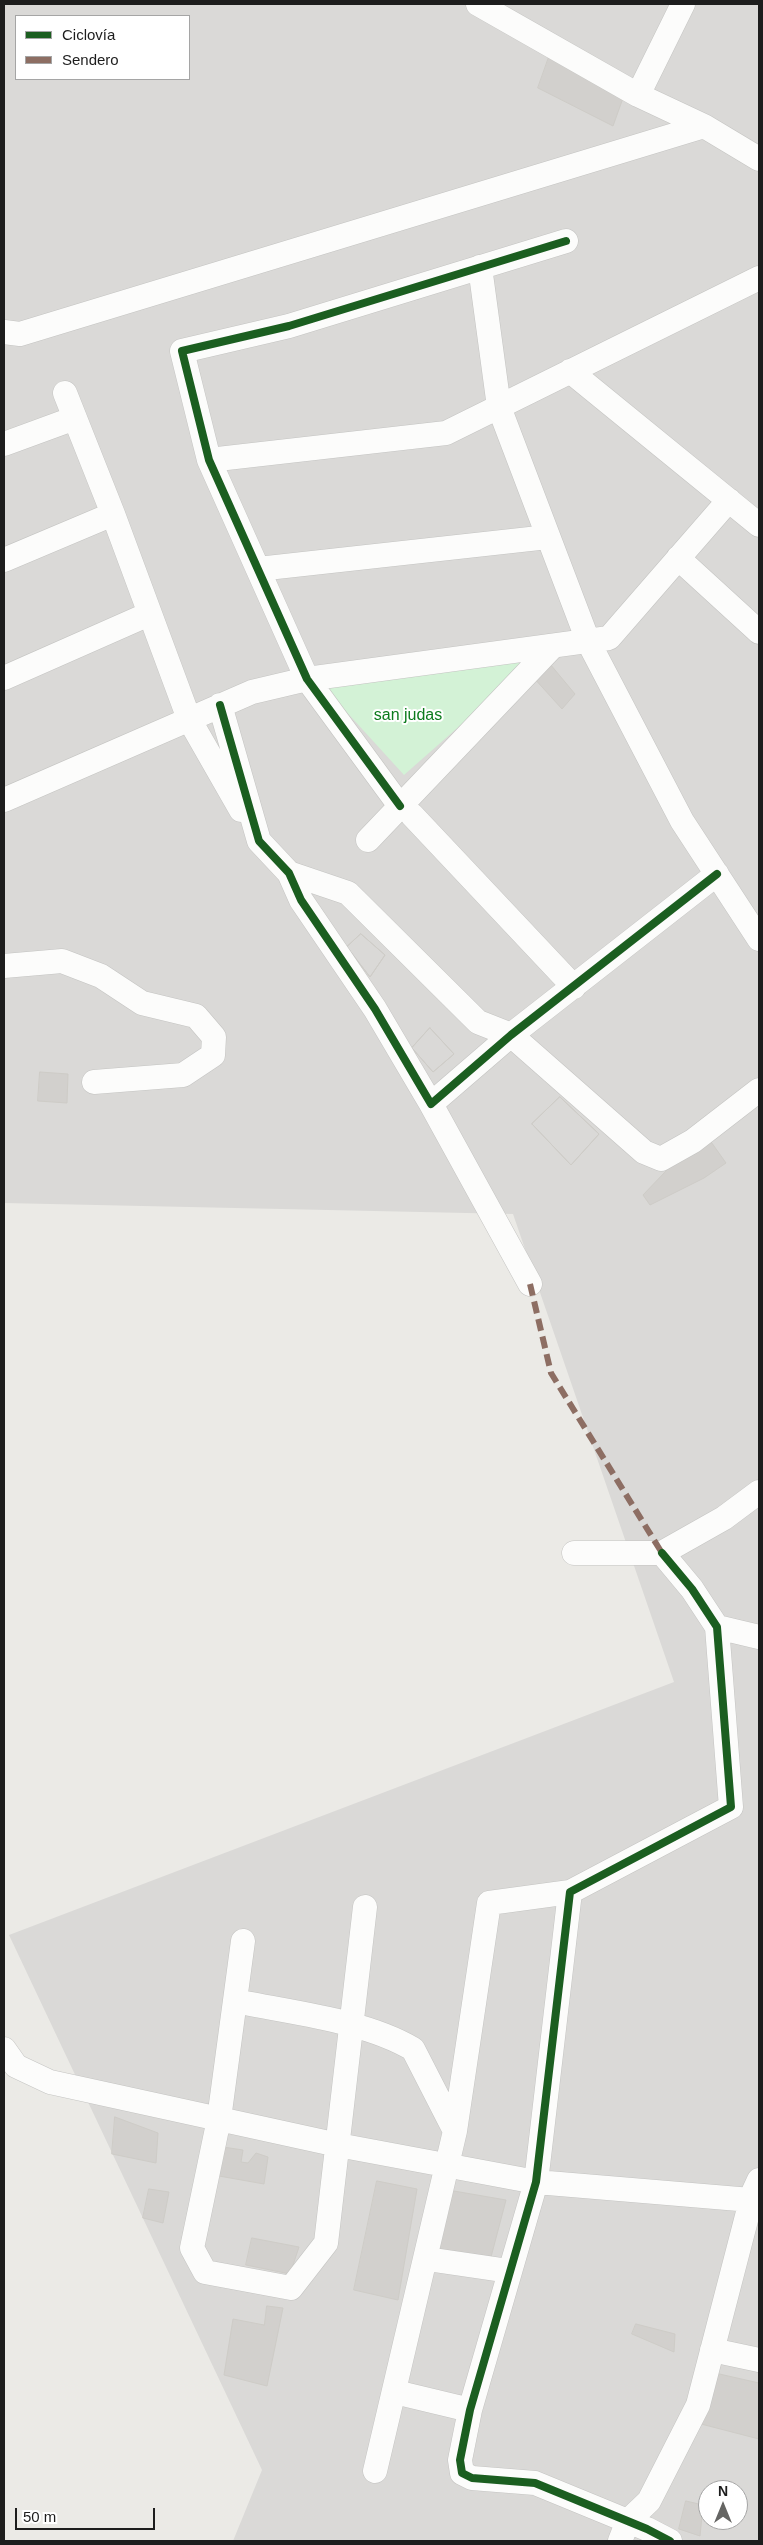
<!DOCTYPE html>
<html>
<head>
<meta charset="utf-8">
<style>
  body { margin:0 }
  #map { position:relative; width:763px; height:2545px; overflow:hidden; background:#ebeae6; font-family:Helvetica,sans-serif }
  canvas { display:block }
  .frame { position:absolute; inset:0; border:5px solid #1d1d1d; pointer-events:none }
  .legend { position:absolute; left:15px; top:15px; width:175px; height:65px; box-sizing:border-box; background:#fff; border:1px solid #a5a5a5; margin:0; padding:6px 9px; list-style:none; font-size:15px; color:#1d1d1d }
  .legend li { display:flex; align-items:center; gap:10px; height:25px }
  .legend b { width:25px; border:1px solid #a5a5a5 }
  .north { position:absolute; left:698px; top:2480px; width:50px; height:50px; box-sizing:border-box; background:#fff; border:1px solid #a5a5a5; border-radius:50%; rotate:0deg; font-size:14px; font-weight:700; line-height:20px; text-align:center; color:#1d1d1d }
  .north::after { content:''; display:block; margin:auto; width:18px; height:22px; background:#656563; clip-path:polygon(50% 0,100% 100%,50% 72%,0 100%) }
  .scale { position:absolute; left:15px; top:2508px; width:140px; height:22px; box-sizing:border-box; border:2px solid #1d1d1d; border-top:0; padding-left:6px; font-size:15px; line-height:18px; white-space:nowrap; color:#1d1d1d; -webkit-text-stroke:4px #fff; paint-order:stroke }
</style>
</head>
<body>
<div id="map">
<canvas width="763" height="2545"></canvas>
<div class="frame"></div>
<ul class="legend">
<li><b style="height:6px;background:#1b5e20"></b>Ciclovía</li>
<li><b style="height:6px;background:#8d6e63"></b>Sendero</li>
</ul>
<div class="north">N</div>
<div class="scale">50 m</div>
</div>
<script>
const g = document.querySelector('canvas').getContext('2d');
g.lineJoin = 'round';
function paint(path, color) {
  g.fillStyle = color;
  g.fill(path, 'evenodd');
}
function trace(path, color, width, dash) {
  g.strokeStyle = color;
  g.lineWidth = width;
  g.lineCap = dash ? 'butt' : 'round';
  g.setLineDash(dash || []);
  g.stroke(path);
}
function label(font, color, halo, rows, align = 'center') {
  g.font = font + ' Helvetica,sans-serif';
  g.lineWidth = 4;
  g.setLineDash([]);
  g.textBaseline = 'middle';
  g.strokeStyle = halo;
  g.fillStyle = color;
  for (const [text, x, y, turn = 0] of rows) {
    g.save();
    g.translate(x, y);
    g.rotate((+turn || 0) * Math.PI / 180);
    g.textAlign = isNaN(turn) ? turn : align;
    if (halo) g.strokeText(text, 0, 0);
    g.fillText(text, 0, 0);
    g.restore();
  }
}
paint(new Path2D(`
  M 4,4 L 759,4 L 759,2541 L 233,2541 L 262,2470 L 9,1935 L 674,1682 L 513,1214 L 4,1203 ZM 16,16 L 189,16 L 189,79 L 16,79 ZM 708,2490 L 738,2490 L 738,2520 L 708,2520 Z`), '#dad9d7');
paint(new Path2D(`
  M 548,648 L 404,775 L 322,685 Z`), '#d3f2d6');
const building = new Path2D(`
  M 549,57 L 623,98 L 613,126 L 538,88 Z
  M 550,664 L 575,694 L 562,709 L 533,677 Z
  M 361,934 L 385,955 L 370,977 L 347,947 Z
  M 361,934 L 385,955 L 370,977 L 347,947 Z
  M 430,1028 L 454,1054 L 433,1072 L 412,1048 Z
  M 430,1028 L 454,1054 L 433,1072 L 412,1048 Z
  M 40,1072 L 68,1074 L 67,1103 L 38,1101 Z
  M 560,1097 L 599,1134 L 571,1165 L 532,1124 Z
  M 560,1097 L 599,1134 L 571,1165 L 532,1124 Z
  M 709,1139 L 726,1163 L 704,1178 L 650,1205 L 643,1195 L 686,1150 Z
  M 115,2117 L 158,2133 L 156,2163 L 112,2154 Z
  M 223,2147 L 243,2150 L 241,2162 L 248,2163 L 256,2153 L 268,2157 L 264,2184 L 219,2176 Z
  M 377,2181 L 417,2189 L 398,2300 L 354,2290 Z
  M 149,2189 L 169,2192 L 163,2223 L 143,2218 Z
  M 448,2190 L 506,2200 L 491,2257 L 434,2251 Z
  M 252,2238 L 299,2247 L 290,2274 L 246,2265 Z
  M 267,2306 L 283,2308 L 267,2386 L 224,2375 L 233,2319 L 264,2325 Z
  M 636,2324 L 675,2334 L 674,2352 L 632,2334 Z
  M 715,2373 L 759,2383 L 759,2439 L 701,2424 Z
  M 686,2501 L 703,2505 L 700,2536 L 679,2529 Z`);
paint(building, '#d2d0cd');
trace(building, '#ceccc7', 1);
const minor = new Path2D(`
  M 478,4 L 638,95 L 704,126 L 759,159
  M 638,95 L 683,4
  M 480,267 L 499,407 L 588,641 L 682,821 L 759,939
  M 4,332 L 20,334 L 704,126
  M 570,371 L 759,525
  M 65,393 L 113,514 L 189,719 L 241,810
  M 4,444 L 75,418
  M 209,460 L 446,433 L 759,278
  M 678,558 L 759,632
  M 4,560 L 113,514
  M 258,569 L 548,537
  M 4,678 L 149,614
  M 220,705 L 259,841 L 289,873 L 301,900 L 375,1009 L 431,1104 L 511,1035 L 717,874
  M 4,800 L 252,692 L 307,679 L 609,638 L 729,500
  M 400,806 L 307,679 L 209,460 L 182,351 L 289,326 L 566,241
  M 412,815 L 574,987
  M 368,840 L 553,646
  M 289,873 L 348,893 L 478,1022 L 511,1035 L 644,1152 L 661,1159 L 693,1141 L 759,1090
  M 4,966 L 62,961 L 101,976 L 142,1003 L 196,1016 L 214,1037 L 213,1055 L 183,1075 L 94,1082
  M 431,1104 L 530,1284
  M 574,1553 L 662,1553 L 724,1518 L 759,1492
  M 662,1553 L 692,1589 L 717,1627 L 731,1807 L 570,1892 L 536,2182 L 470,2410 L 460,2460 L 462,2473 L 472,2478 L 535,2483 L 647,2529 L 670,2541
  M 717,1627 L 759,1637
  M 243,1941 L 219,2119 L 192,2248 L 205,2272 L 291,2288 L 326,2243 L 365,1907
  M 236,2001 C 292,2013 364,2020 413,2049 L 455,2131
  M 4,2049 L 16,2066 L 50,2082 L 338,2145 L 536,2182 L 751,2200
  M 427,2259 L 509,2271
  M 712,2350 L 759,2360
  M 395,2392 L 470,2410
  M 375,2471 L 455,2131 L 489,1903 L 570,1892
  M 620,2541 L 628,2521 L 649,2501 L 698,2405 L 753,2193 L 759,2180`);
trace(minor, '#c4c4c2', 25);
trace(minor, '#fcfcfb', 24);
trace(new Path2D(`
  M 530,1284 L 551,1373 L 662,1553`), '#8d6e63', 6, [12, 6]);
trace(new Path2D(`
  M 220,705 L 259,841 L 289,873 L 301,900 L 375,1009 L 431,1104 L 511,1035 L 717,874
  M 400,806 L 307,679 L 209,460 L 182,351 L 289,326 L 566,241
  M 662,1553 L 692,1589 L 717,1627 L 731,1807 L 570,1892 L 536,2182 L 470,2410 L 460,2460 L 462,2473 L 472,2478 L 535,2483 L 647,2529 L 670,2541`), '#1b5e20', 8);
label('16px', '#0c7b1d', '#fff', [
  ["san judas",408,716]
]);
</script>
</body>
</html>
